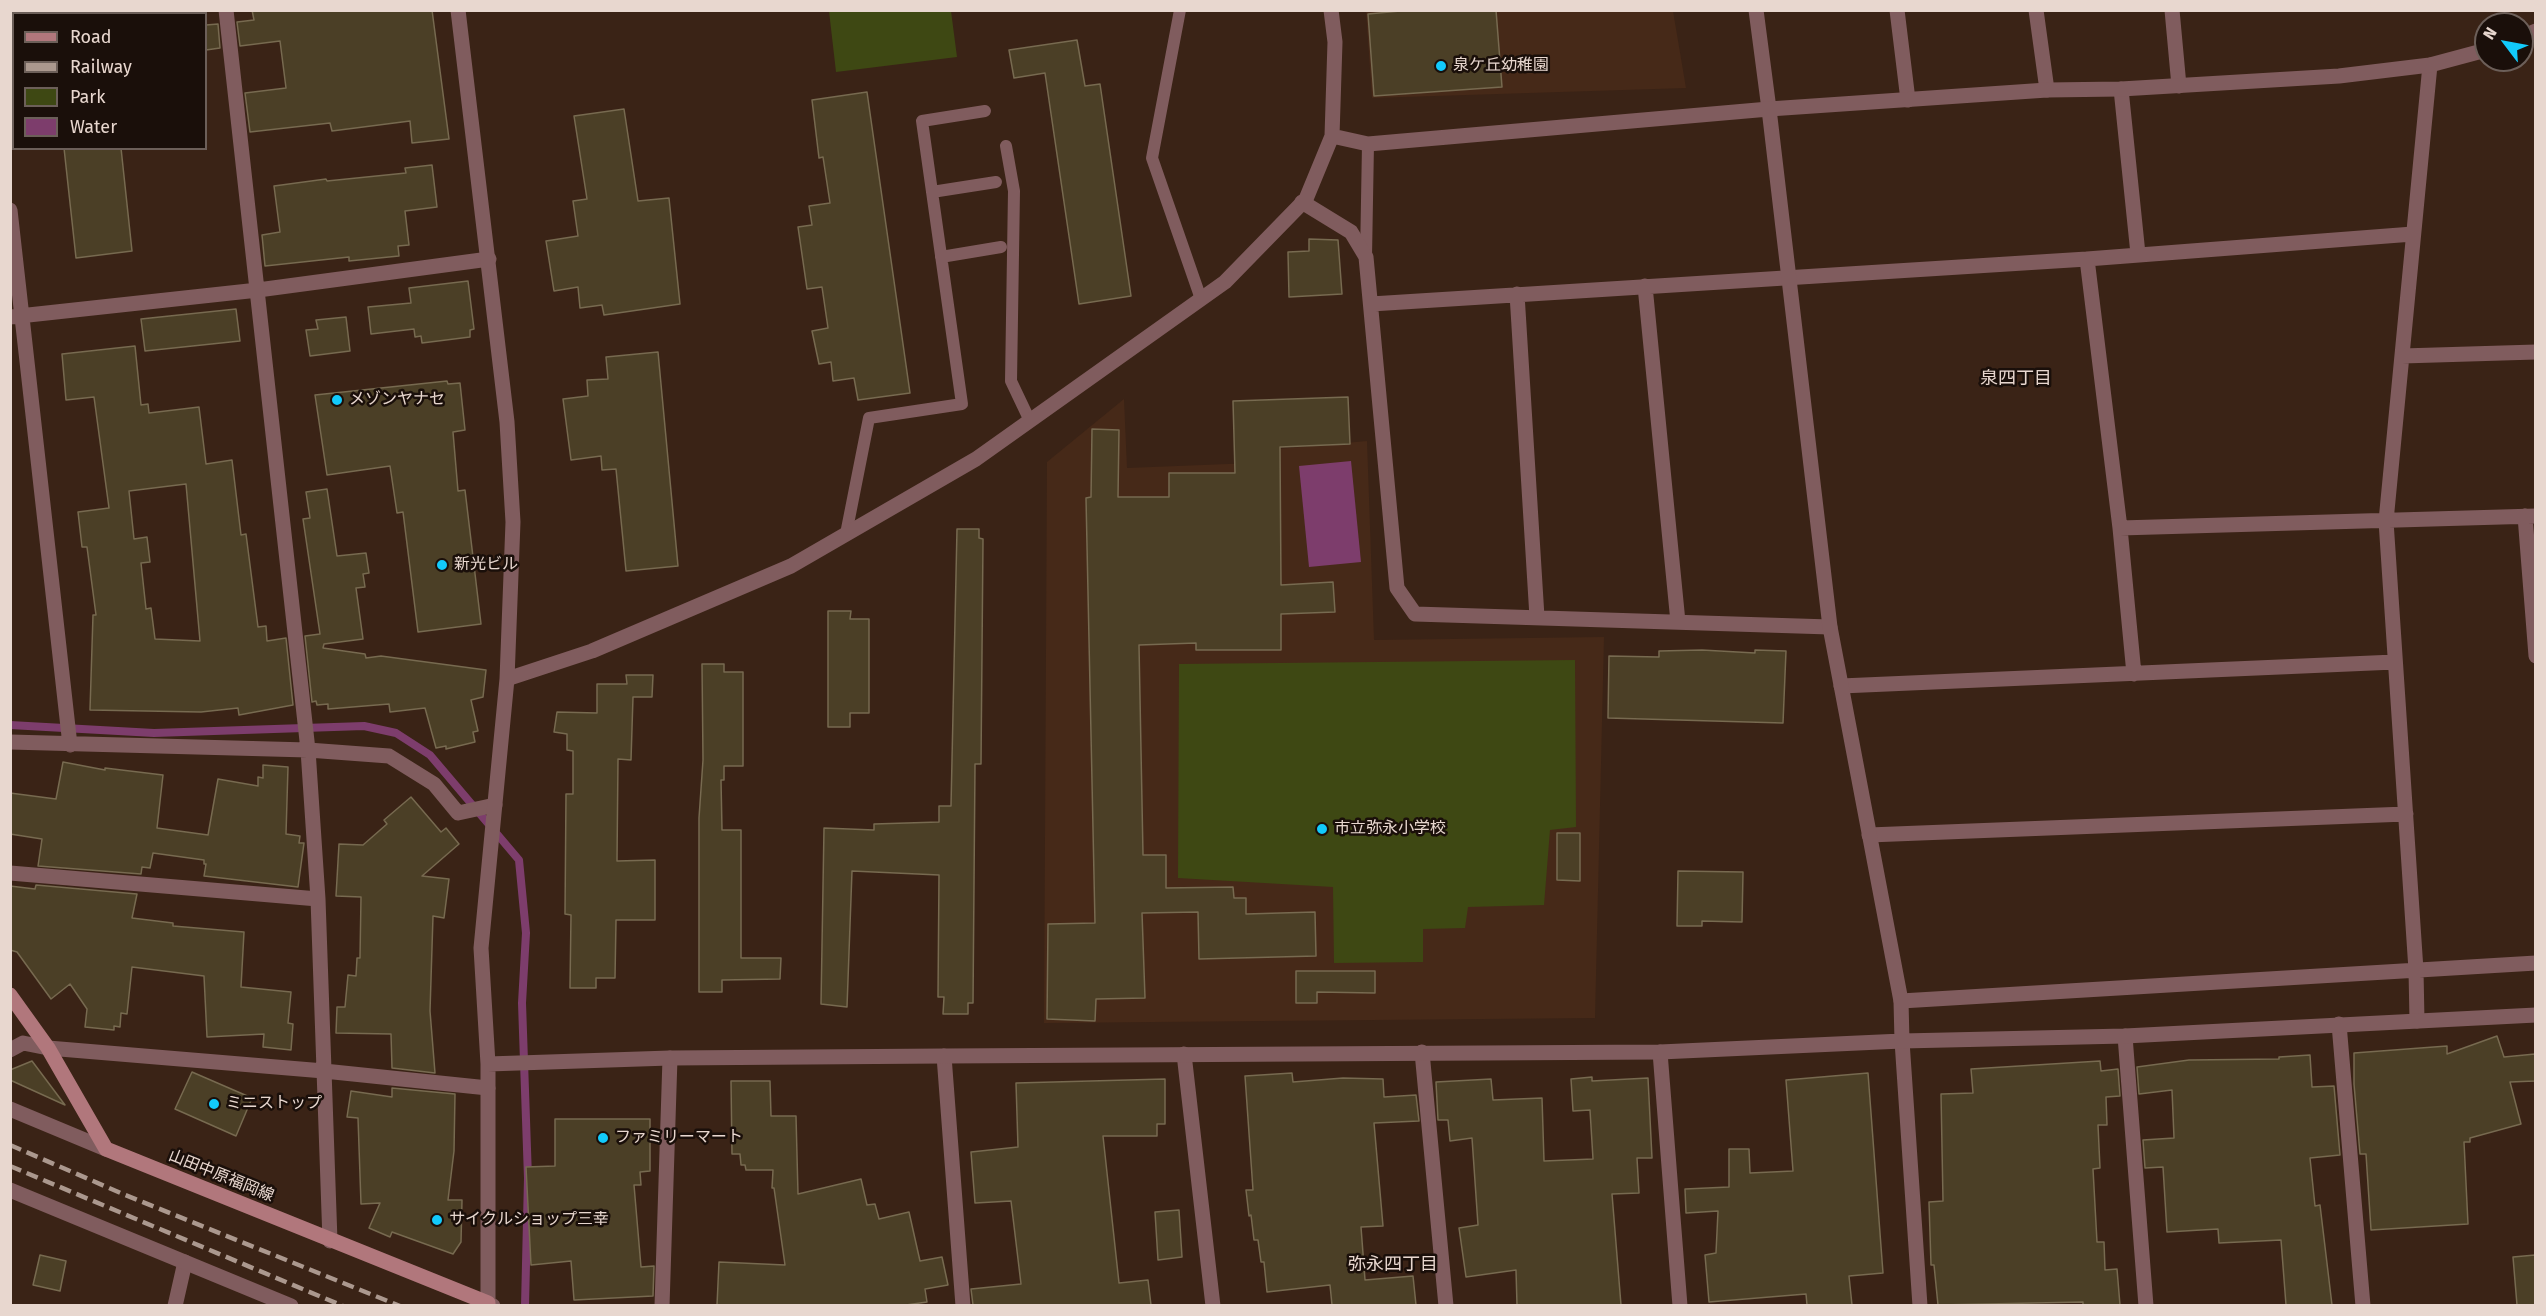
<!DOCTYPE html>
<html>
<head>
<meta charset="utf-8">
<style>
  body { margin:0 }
  #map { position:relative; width:2546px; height:1316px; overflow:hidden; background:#3a2316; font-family:"Fira Sans",sans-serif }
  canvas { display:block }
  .frame { position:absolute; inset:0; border:12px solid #e8d7cf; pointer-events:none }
  .legend { position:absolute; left:12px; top:12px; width:195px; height:138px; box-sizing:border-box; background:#1a0f0a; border:2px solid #6c5f59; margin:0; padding:8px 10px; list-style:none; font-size:18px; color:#e8d7cf }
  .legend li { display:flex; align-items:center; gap:12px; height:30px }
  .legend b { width:30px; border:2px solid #6c5f59 }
  .north { position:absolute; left:2474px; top:12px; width:60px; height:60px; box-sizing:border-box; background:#1a0f0a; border:2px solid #6c5f59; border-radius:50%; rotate:302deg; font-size:16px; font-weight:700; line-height:24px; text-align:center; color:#e8d7cf }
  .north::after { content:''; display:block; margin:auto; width:21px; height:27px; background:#12cafb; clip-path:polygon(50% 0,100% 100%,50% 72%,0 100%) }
</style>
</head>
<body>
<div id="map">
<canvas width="2546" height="1316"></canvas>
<div class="frame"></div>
<ul class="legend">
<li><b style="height:8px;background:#b1777c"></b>Road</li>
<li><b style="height:8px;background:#ab988e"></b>Railway</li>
<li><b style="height:16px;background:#3e4813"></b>Park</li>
<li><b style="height:16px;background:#7d3d6c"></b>Water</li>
</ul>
<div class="north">N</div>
</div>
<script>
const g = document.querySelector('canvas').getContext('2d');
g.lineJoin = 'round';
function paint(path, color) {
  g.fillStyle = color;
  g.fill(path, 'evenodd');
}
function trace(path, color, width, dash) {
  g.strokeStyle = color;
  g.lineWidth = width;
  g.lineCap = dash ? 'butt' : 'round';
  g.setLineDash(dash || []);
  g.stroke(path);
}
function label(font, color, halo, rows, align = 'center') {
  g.font = font + ' "Fira Sans","Noto Sans JP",sans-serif';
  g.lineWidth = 5;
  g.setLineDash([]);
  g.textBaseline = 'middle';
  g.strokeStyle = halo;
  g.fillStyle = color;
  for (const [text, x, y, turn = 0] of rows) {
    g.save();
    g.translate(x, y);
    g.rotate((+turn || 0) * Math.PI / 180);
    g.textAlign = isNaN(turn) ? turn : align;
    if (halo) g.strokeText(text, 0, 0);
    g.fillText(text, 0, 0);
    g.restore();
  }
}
paint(new Path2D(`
  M 1366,11 L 1673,11 L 1686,88 L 1372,98 Z
  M 1124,399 L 1127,468 L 1278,462 L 1278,449 L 1367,441 L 1374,640 L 1604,637 L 1595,1018 L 1044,1023 L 1047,462 Z`), '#462918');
paint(new Path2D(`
  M 829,11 L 951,11 L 957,57 L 836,72 Z
  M 1575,660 L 1576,827 L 1550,830 L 1544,905 L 1468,907 L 1465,928 L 1423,929 L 1423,962 L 1334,963 L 1333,887 L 1178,878 L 1179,664 Z`), '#3e4813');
paint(new Path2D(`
  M 1351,461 L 1361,562 L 1309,567 L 1299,466 Z`), '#7d3d6c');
trace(new Path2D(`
  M 10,725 L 154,733 L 364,726 L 396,733 L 430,755 L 519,860 L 526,933 L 522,1003 L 528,1178 L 525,1306`), '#7d3d6c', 8);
const building = new Path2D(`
  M 252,10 L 432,10 L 449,139 L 412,143 L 410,121 L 332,131 L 330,123 L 250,132 L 245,93 L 286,88 L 280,41 L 240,46 L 237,22 L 254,20 Z
  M 1411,10 L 1496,10 L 1502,87 L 1374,96 L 1368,14 Z
  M 218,24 L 220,48 L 206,50 L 206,25 Z
  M 1077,40 L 1085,86 L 1100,84 L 1131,296 L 1079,304 L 1045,73 L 1014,78 L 1009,50 Z
  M 867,92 L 910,393 L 858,400 L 854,378 L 833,381 L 831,362 L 819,364 L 812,331 L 828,328 L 822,287 L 807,289 L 798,227 L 812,225 L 809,206 L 830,203 L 823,157 L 819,158 L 812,100 Z
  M 624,109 L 638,201 L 669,198 L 680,304 L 604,315 L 602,305 L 580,308 L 578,287 L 554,291 L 546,241 L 578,236 L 573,201 L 587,199 L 574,116 Z
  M 64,148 L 121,148 L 132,251 L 76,258 Z
  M 432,165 L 437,207 L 405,211 L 409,245 L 398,246 L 399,256 L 349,261 L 349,257 L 265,266 L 262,235 L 280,232 L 274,186 L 326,179 L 327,181 L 406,173 L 405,168 Z
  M 1309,239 L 1338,240 L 1342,294 L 1289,297 L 1288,252 L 1309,251 Z
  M 468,281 L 474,329 L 470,330 L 470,337 L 422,343 L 421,336 L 415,337 L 414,329 L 371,334 L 368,307 L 411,303 L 409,288 Z
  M 236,309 L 240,341 L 145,351 L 141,319 Z
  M 346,317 L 350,351 L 310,356 L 306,330 L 318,329 L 316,320 Z
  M 135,346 L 141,405 L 148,404 L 149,413 L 199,407 L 206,464 L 232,460 L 241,535 L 246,534 L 258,627 L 266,626 L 267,641 L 286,638 L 293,705 L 239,715 L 238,708 L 201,712 L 90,710 L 93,615 L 96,615 L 87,547 L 82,547 L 78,512 L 109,508 L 94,397 L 66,400 L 62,354 ZM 186,484 L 200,641 L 155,639 L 151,608 L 146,609 L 141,563 L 150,562 L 147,537 L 134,539 L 129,491 Z
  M 658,352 L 678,566 L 626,571 L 616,469 L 602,470 L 601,456 L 571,460 L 563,399 L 588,396 L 587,380 L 608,379 L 606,357 Z
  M 447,381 L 448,384 L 460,383 L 465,430 L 453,432 L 458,491 L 465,490 L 481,624 L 418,632 L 403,512 L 397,513 L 390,466 L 327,475 L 315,395 Z
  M 1348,397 L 1350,444 L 1280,447 L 1281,585 L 1333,582 L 1335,612 L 1281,614 L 1281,650 L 1196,650 L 1196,643 L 1139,645 L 1143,855 L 1166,855 L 1166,888 L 1233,887 L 1234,898 L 1246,898 L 1246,914 L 1315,912 L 1316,956 L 1199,959 L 1198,912 L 1142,913 L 1145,998 L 1096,999 L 1095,1021 L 1047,1019 L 1048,924 L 1095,923 L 1086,498 L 1091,497 L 1092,429 L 1119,430 L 1118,497 L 1169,497 L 1169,473 L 1235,473 L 1233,401 Z
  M 327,489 L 337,556 L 366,553 L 369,573 L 363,574 L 365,587 L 356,588 L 363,639 L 324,644 L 323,648 L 365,654 L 366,658 L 381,656 L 486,670 L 483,697 L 471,700 L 478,731 L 473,732 L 475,742 L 446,749 L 446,746 L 436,748 L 425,708 L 390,712 L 389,704 L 328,709 L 328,704 L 317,705 L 316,701 L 312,702 L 305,636 L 320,634 L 303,519 L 310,518 L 306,492 Z
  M 957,529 L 979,529 L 979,538 L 983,539 L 981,764 L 975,764 L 973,1003 L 968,1003 L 968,1014 L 943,1014 L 944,997 L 938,997 L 939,875 L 852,871 L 847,1007 L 821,1004 L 824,828 L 874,830 L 874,824 L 939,822 L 939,806 L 951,806 Z
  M 828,611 L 851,611 L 850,619 L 869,619 L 869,713 L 850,713 L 850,727 L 828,727 Z
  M 1702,650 L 1755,653 L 1755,650 L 1786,651 L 1783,723 L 1608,718 L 1609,656 L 1659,657 L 1659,651 Z
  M 702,664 L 724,664 L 724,672 L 743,672 L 743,766 L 724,766 L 724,780 L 721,780 L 722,830 L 741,830 L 741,958 L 781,958 L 780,979 L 722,980 L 722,992 L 699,992 L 699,818 L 703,760 Z
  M 626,675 L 653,675 L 652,697 L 633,697 L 631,760 L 618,759 L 617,861 L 655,860 L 655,920 L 616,920 L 615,978 L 596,978 L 596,988 L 570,988 L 571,915 L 565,914 L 566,794 L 573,794 L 573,751 L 567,750 L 567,734 L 554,732 L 557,712 L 597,713 L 597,684 L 627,684 Z
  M 63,762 L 105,770 L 105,768 L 163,775 L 157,828 L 208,835 L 218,779 L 258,786 L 258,777 L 263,778 L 263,765 L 288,767 L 286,834 L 300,836 L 299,843 L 304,843 L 298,887 L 204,876 L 206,864 L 204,864 L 204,860 L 153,853 L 150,868 L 142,867 L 141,874 L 38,866 L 42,839 L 10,834 L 10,793 L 56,799 Z
  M 411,797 L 441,832 L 446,828 L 459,844 L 422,876 L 449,879 L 444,918 L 433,916 L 430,1011 L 435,1073 L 392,1068 L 391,1034 L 336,1033 L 337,1007 L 345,1007 L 348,975 L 356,976 L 357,958 L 360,958 L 361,897 L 336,896 L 339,844 L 363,845 L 387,824 L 384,820 Z
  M 1557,833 L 1580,833 L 1580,881 L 1557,880 Z
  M 1678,871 L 1743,872 L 1742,922 L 1702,921 L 1702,926 L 1677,926 Z
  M 36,885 L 137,894 L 132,918 L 173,923 L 173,926 L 244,932 L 241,987 L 291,992 L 288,1023 L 293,1024 L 291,1050 L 263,1047 L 264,1034 L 207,1037 L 204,976 L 132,967 L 127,1014 L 121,1013 L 120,1027 L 114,1026 L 114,1030 L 85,1027 L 87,1009 L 70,984 L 51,999 L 17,952 L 10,950 L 10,886 L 35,889 Z
  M 1296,971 L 1375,971 L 1375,993 L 1317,992 L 1317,1003 L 1296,1003 Z
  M 2497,1036 L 2504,1057 L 2535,1054 L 2535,1081 L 2510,1082 L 2521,1124 L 2470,1138 L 2470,1142 L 2464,1142 L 2468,1224 L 2371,1230 L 2366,1154 L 2360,1154 L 2354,1084 L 2354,1053 L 2447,1046 L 2447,1054 Z
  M 2310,1055 L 2312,1087 L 2334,1086 L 2340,1155 L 2310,1158 L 2315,1206 L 2320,1205 L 2332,1305 L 2286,1305 L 2281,1240 L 2219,1243 L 2218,1229 L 2167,1232 L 2163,1167 L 2145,1168 L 2143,1140 L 2174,1138 L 2172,1090 L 2139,1094 L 2137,1067 L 2189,1060 L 2279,1059 L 2279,1057 Z
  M 32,1061 L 65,1105 L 10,1080 L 10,1070 Z
  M 2100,1061 L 2101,1071 L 2118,1069 L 2120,1096 L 2106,1097 L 2107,1125 L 2098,1125 L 2100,1168 L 2093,1169 L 2097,1242 L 2104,1242 L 2105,1270 L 2117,1269 L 2120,1305 L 2083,1305 L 2083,1302 L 1938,1305 L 1934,1265 L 1931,1265 L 1929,1202 L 1943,1201 L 1941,1094 L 1973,1093 L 1971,1069 Z
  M 192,1072 L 252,1098 L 236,1136 L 175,1109 Z
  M 1292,1073 L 1293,1082 L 1343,1078 L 1383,1079 L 1384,1097 L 1416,1095 L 1419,1121 L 1374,1123 L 1383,1226 L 1361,1227 L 1365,1280 L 1413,1276 L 1416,1305 L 1332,1305 L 1330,1285 L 1267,1292 L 1264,1262 L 1261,1262 L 1258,1240 L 1254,1240 L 1251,1215 L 1249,1216 L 1246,1190 L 1253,1190 L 1245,1076 Z
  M 1868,1073 L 1883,1273 L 1849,1276 L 1852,1305 L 1807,1305 L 1806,1294 L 1709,1302 L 1705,1255 L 1716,1253 L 1718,1211 L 1686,1213 L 1685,1189 L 1729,1187 L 1729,1149 L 1749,1149 L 1750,1173 L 1793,1171 L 1786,1080 Z
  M 1592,1077 L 1592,1081 L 1648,1078 L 1652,1158 L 1637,1158 L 1639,1193 L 1612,1194 L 1621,1305 L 1517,1305 L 1516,1270 L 1466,1277 L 1459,1228 L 1478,1225 L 1472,1138 L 1450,1141 L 1448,1120 L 1438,1120 L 1436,1082 L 1491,1079 L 1493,1100 L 1542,1098 L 1544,1161 L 1593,1159 L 1590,1110 L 1573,1111 L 1571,1079 Z
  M 1165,1079 L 1165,1124 L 1157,1124 L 1157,1136 L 1103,1136 L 1119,1283 L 1148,1280 L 1151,1305 L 973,1305 L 971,1289 L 1021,1284 L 1011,1201 L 975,1203 L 971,1152 L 1018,1147 L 1016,1083 Z
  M 731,1081 L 770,1081 L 771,1116 L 796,1116 L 798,1194 L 861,1179 L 867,1205 L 875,1204 L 879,1219 L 909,1212 L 920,1261 L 942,1257 L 948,1285 L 925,1289 L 927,1302 L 906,1305 L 717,1305 L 719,1262 L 785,1265 L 774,1188 L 772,1188 L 773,1170 L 746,1170 L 745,1165 L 741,1165 L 740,1154 L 732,1154 Z
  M 392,1088 L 455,1094 L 454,1151 L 448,1200 L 462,1200 L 461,1242 L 453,1254 L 392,1232 L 390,1237 L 369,1228 L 380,1203 L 361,1204 L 358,1118 L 347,1117 L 351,1091 L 392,1097 Z
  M 555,1119 L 650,1119 L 650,1171 L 640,1172 L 641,1185 L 634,1185 L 641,1267 L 654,1266 L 653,1296 L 574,1300 L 571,1261 L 531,1265 L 526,1167 L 555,1166 Z
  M 1179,1210 L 1182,1257 L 1158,1260 L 1155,1212 Z
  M 40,1255 L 66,1261 L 60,1291 L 33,1285 Z
  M 2535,1255 L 2535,1305 L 2517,1305 L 2513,1257 Z`);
paint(building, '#4b3f26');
trace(building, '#776a50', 1.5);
trace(new Path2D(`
  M 1180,10 L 1152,158 L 1201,299
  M 1006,146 L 1014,191 L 1011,381 L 1030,421
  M 932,192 L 996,182
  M 941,257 L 1001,247
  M 1366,257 L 1368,144
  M 846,534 L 869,418 L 962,404 L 922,121 L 985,111`), '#805c5e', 12);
trace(new Path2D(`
  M 226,10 L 308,750 L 318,899 L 330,1241
  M 1756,10 L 1769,109
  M 1897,10 L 1908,100
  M 2036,10 L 2047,90
  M 2172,10 L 2179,86
  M 2121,89 L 2138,254
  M 1302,202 L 1351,232 L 1366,257 L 1397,588 L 1415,614 L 1830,627
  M 10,210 L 70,745
  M 2087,259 L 2120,528 L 2134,674
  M 1645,286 L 1678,622
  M 1517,294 L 1537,617
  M 1371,304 L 2087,259 L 2413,234
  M 10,317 L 258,290 L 489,259
  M 2402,356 L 2536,352
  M 2525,516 L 2536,656
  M 2120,528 L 2536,516
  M 1841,686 L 2395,662
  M 10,742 L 308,750 L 389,756 L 434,784 L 458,813 L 495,805
  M 1869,835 L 2406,814
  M 10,873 L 318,899
  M 1901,1001 L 2536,963
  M 2417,1021 L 2416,970 L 2386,521 L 2430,65
  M 2339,1024 L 2363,1306
  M 2125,1036 L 2146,1306
  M 1902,1041 L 1920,1306
  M 10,1050 L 23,1043 L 48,1048 L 324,1071 L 488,1088
  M 1422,1052 L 1446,1306
  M 1660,1052 L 1680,1306
  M 1184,1054 L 1213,1306
  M 944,1056 L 963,1306
  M 175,1306 L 185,1262
  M 662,1306 L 670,1058`), '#805c5e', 15);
trace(new Path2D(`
  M 458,10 L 507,422 L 513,522 L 507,679 L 481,948 L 488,1064 L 488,1303 L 493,1306
  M 2522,37 L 2536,31
  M 1769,109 L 1830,627 L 1901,1001 L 1902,1041
  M 1332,136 L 1368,144 L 1769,109 L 2047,90 L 2121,89 L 2339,76 L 2430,65 L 2486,50
  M 507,679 L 592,651 L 791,566 L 976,459 L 1225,282 L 1306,199 L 1332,136 L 1335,42 L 1331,10
  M 488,1064 L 670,1058 L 944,1056 L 1660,1052 L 1902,1041 L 2125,1036 L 2536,1015
  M 10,1109 L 106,1149
  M 10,1190 L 291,1306`), '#805c5e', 15);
trace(new Path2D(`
  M 10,995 L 48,1048 L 106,1149 L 488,1303 L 488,1306`), '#b1777c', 15);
trace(new Path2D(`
  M 10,1145 L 123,1194 L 400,1306
  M 10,1166 L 343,1306`), '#ab988e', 4.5, [12, 6]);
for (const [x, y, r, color] of [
  [1441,66,6,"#12cafb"],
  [337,400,6,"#12cafb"],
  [442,565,6,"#12cafb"],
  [1322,829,6,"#12cafb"],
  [214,1104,6,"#12cafb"],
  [603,1138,6,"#12cafb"],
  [437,1220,6,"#12cafb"]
]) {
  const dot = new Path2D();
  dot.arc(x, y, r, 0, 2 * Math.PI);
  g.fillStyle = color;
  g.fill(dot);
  trace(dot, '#1a0f0a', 2);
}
label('16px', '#e8d7cf', '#1a0f0a', [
  ["泉ケ丘幼稚園",1453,66],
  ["メゾンヤナセ",349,400],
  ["新光ビル",454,565],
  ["市立弥永小学校",1334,829],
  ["ミニストップ",226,1104],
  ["ファミリーマート",615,1138],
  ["サイクルショップ三幸",449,1220]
], 'left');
label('16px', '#e8d7cf', '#1a0f0a', [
  ["山田中原福岡線",221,1176,22]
]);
label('18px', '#e8d7cf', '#1a0f0a', [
  ["泉四丁目",2016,379],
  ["弥永四丁目",1393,1265]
]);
</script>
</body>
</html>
